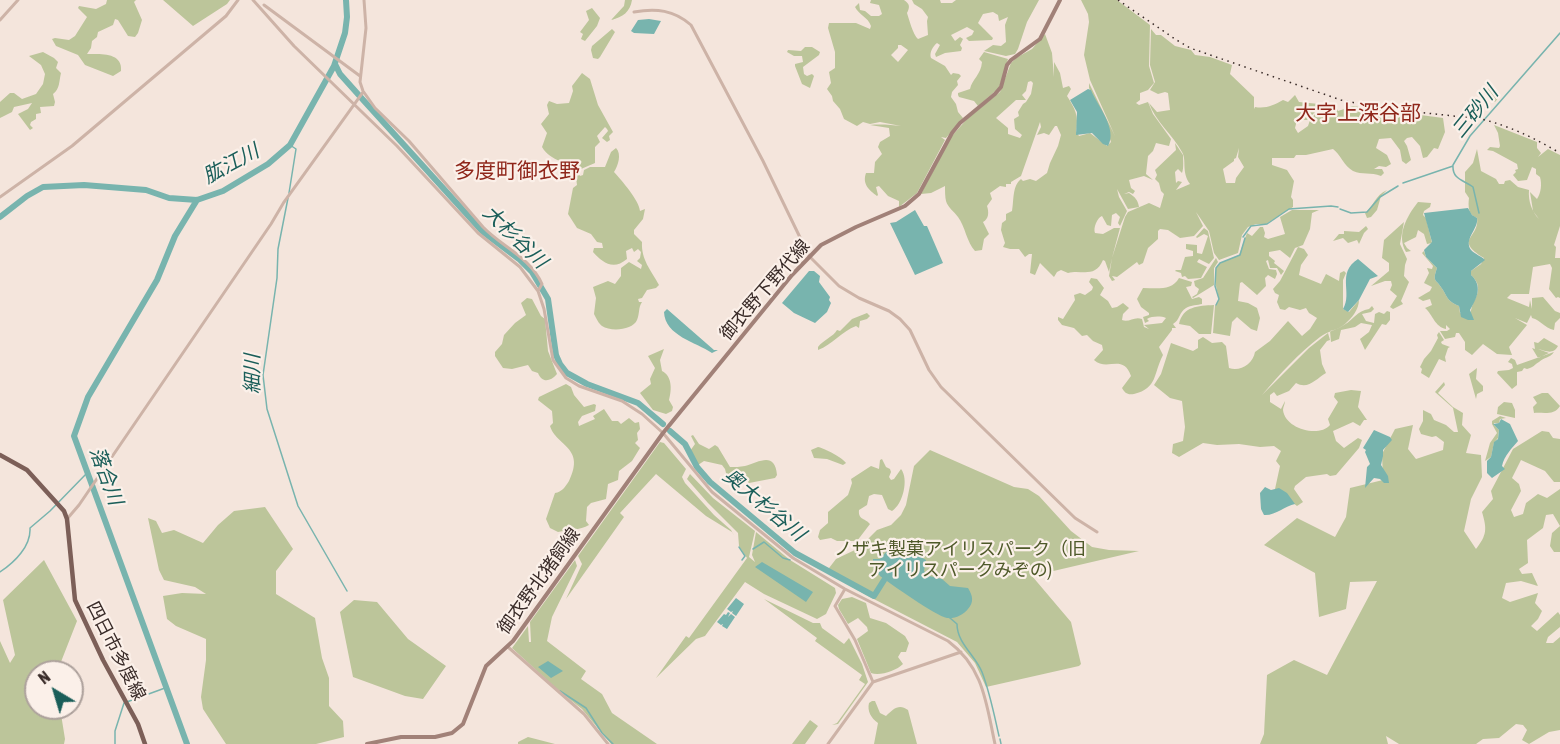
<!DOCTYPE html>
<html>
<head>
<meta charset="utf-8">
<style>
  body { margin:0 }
  #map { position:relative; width:1560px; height:744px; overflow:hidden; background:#f4e5dc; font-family:"Asap Condensed",sans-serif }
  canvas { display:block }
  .north { position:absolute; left:24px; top:660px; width:60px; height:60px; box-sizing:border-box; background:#fbf0e9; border:2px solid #ada19c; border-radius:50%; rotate:322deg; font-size:16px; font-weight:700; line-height:24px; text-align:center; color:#392b28 }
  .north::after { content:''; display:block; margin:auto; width:21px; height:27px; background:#1a5e59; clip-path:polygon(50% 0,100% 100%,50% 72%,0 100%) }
</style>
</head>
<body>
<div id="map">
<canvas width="1560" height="744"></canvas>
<div class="north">N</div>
</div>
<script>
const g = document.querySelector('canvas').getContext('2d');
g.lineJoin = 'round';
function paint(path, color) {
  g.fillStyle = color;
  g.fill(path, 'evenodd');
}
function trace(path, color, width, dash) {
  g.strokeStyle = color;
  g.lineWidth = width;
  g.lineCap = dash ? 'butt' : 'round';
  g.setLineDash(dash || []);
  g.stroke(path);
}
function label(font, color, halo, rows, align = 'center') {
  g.font = font + ' "Asap Condensed","Noto Sans JP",sans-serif';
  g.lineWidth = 4.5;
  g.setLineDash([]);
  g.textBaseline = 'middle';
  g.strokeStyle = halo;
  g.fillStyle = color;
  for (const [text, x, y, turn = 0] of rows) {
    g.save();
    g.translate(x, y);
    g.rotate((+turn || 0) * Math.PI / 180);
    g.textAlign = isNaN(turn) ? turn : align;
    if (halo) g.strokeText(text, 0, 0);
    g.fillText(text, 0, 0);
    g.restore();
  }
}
paint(new Path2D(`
  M 107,0 L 136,0 L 134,2 L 142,20 L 138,33 L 135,37 L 128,36 L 118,20 L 115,19 L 113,25 L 98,32 L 97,37 L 92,41 L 91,48 L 87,54 C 100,54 123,52 121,71 L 113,76 L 85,65 L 78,55 L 56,46 L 52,39 L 55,38 L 69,40 L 75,36 L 87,17 L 78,8 L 79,6 L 96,9 L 106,4 Z
  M 163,0 L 230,0 L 227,4 L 193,26 Z
  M 625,0 L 632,0 C 630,12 623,17 611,20 L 624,6 Z
  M 871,0 L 904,0 C 910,4 910,7 907,13 C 909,19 913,35 918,39 L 928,35 L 927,21 L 928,17 L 922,9 L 914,4 L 912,0 L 940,0 L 941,3 L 952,3 L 956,0 L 1039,0 L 1027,22 L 1018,49 L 1015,54 L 1006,56 L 984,51 L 993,45 L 1001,46 L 1006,42 L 1005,25 L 1008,17 L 999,21 L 998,15 L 993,12 L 983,14 L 978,23 L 993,38 L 992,40 L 969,41 L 966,38 L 972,35 L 974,31 L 967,27 L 951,35 L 955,41 L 960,37 L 963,39 L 960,45 L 962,48 L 961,51 L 945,53 L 936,57 L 935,54 L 940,45 L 937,43 C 933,46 929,53 931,58 L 945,66 L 951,75 L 953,73 L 959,74 L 961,76 L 957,81 L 958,85 L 952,92 L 951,97 L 956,104 L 958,112 L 963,118 L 946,138 L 941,137 L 945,140 L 917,193 L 899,207 L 899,201 L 888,196 L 879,186 L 876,187 L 878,195 L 877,196 C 869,190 862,184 866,173 L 874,173 L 875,162 L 882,154 L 878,147 L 880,142 L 890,136 L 889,128 L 870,125 C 880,124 892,125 901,126 L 880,122 L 870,124 L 863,122 L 857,126 L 844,119 L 840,109 L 833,101 L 832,96 L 827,89 L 831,83 L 829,72 L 835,68 L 835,52 L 828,28 L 829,23 L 856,23 L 870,29 L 871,26 C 868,17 859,15 855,7 L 859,3 L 860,10 L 865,11 L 871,16 L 879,16 L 882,14 L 879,5 L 870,3 ZM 898,45 L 901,45 L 908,50 L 898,62 L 891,55 L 898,48 Z
  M 1081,0 L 1117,0 L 1150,25 L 1149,66 L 1154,83 L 1148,90 L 1140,93 L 1140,100 L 1136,103 L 1139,105 L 1148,102 L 1153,114 L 1171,139 L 1169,146 L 1156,143 L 1153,151 L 1148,156 L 1146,174 L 1153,180 L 1144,176 L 1129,180 L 1131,188 L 1135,191 L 1133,194 L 1129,192 L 1124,194 L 1129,193 C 1135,197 1138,200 1139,207 L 1128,209 L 1117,189 L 1119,197 L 1127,211 L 1120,226 L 1118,223 L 1120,217 L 1116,213 L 1112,215 L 1111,226 L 1107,225 L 1102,216 C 1097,218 1093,228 1095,233 L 1103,234 L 1114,228 L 1120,228 L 1112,258 L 1125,217 L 1128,212 L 1149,203 L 1160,208 L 1164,194 L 1161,191 L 1159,183 L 1155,179 L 1157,175 L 1155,170 L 1176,150 L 1175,143 L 1183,155 C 1183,160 1184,168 1182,173 L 1178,169 L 1175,172 L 1176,183 L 1178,181 L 1182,182 L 1176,190 L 1190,184 C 1181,172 1187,160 1182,152 C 1173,135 1155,121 1149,103 L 1157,112 L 1170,110 L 1168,93 L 1165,92 L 1158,94 L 1150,90 L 1155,82 L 1150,65 L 1151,29 L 1156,35 L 1161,35 L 1175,46 L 1191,50 L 1195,55 L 1210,57 L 1232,65 L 1230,74 L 1254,97 L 1254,109 L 1255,107 C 1266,109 1274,105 1283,100 L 1288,102 L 1295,95 L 1299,102 L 1319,104 L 1321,106 L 1307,120 L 1297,120 L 1295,128 L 1298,133 L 1308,126 L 1310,120 L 1322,106 L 1335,104 L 1338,111 L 1353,106 L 1443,118 L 1445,132 L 1438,149 L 1434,148 L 1427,157 L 1423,158 L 1420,146 L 1412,137 L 1407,138 L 1404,141 L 1407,146 L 1411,160 L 1406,164 L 1402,161 L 1400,150 L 1391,138 L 1379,139 L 1376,148 L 1387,155 L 1391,164 L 1386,167 L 1379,166 L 1374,169 L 1382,169 L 1384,173 L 1381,176 C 1371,172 1362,175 1353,171 C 1344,166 1340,154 1333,149 L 1306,155 L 1296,155 L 1294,158 L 1272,158 L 1272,165 L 1287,170 L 1294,181 L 1291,197 L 1293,200 L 1293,207 L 1266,224 L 1256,224 L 1248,227 L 1242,235 L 1238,253 L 1219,260 L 1214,253 L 1209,231 L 1196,212 L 1203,226 L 1194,236 L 1180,238 L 1168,230 L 1160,229 L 1158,231 L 1158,239 L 1148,248 L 1143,263 L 1139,265 L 1137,262 L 1117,277 L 1112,276 L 1115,280 L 1112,281 L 1109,276 L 1112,258 L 1109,272 L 1105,261 L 1103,260 C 1095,279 1081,269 1068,273 L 1061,270 L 1057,272 L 1054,277 L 1040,263 L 1035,275 L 1030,273 L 1032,254 L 1029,254 L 1025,257 L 1019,249 L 1010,249 L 1003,247 L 1005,243 L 1001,230 L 1002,223 L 1006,220 L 1006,214 L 1012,211 C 1014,201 1012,186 1021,179 L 1023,181 L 1030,179 L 1036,181 L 1047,173 L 1050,163 L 1058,146 L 1061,135 L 1057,126 L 1055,126 L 1049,135 L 1044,133 L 1037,135 L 1041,127 L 1040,122 L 1021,176 L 1011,182 L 1011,184 L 1006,184 L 1006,187 L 1000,186 L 990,193 L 992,199 L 987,206 C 989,212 989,219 983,222 L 989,234 L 984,239 L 982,250 L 975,251 C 967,243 965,226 958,217 C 954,211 948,208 946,201 C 945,197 945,191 945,186 L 931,193 L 921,194 L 951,137 L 967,119 L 1000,92 L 1011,63 L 1016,58 L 1032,49 L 1045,34 L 1052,53 L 1054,77 L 1054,62 L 1060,73 L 1063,88 L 1069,86 L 1071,89 L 1067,96 C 1075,109 1079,115 1076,131 L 1079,136 L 1090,133 L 1107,146 L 1111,142 L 1098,105 L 1089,88 L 1089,83 L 1115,136 L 1090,80 L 1084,55 L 1089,22 L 1088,14 ZM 1031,81 L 1033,83 L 1031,94 L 1026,102 L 1023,104 L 1018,112 L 1019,116 L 1014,119 L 1015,129 L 1022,135 L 1020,138 L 1008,134 L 1008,128 L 996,118 L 1016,100 L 1026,100 L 1022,95 L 1026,91 L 1028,82 ZM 1239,148 L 1238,157 L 1244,167 L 1236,178 L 1235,183 L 1226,183 L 1223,169 L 1234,161 L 1234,159 L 1236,158 Z
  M 592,8 L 600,18 L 597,26 L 585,41 L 581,39 L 583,34 L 580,32 L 589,20 L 586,11 Z
  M 612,29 L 615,32 L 600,57 L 598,59 L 593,58 L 591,50 L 592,46 Z
  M 805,47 L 812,47 L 820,52 L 819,55 L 803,67 L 804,74 L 807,76 L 812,74 L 814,76 L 810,88 L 802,84 L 795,66 L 795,64 L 803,62 L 802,56 L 794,56 L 787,52 L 788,50 L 801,51 Z
  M 43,52 L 54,58 L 58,62 L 56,68 L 61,73 C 59,81 60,89 53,94 L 55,102 L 54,106 L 40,107 L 41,113 L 36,114 L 36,119 L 31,122 L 30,125 L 33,128 L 30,130 L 18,114 L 28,109 L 32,103 L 14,107 L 12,112 L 0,118 L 0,102 L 10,93 L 14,93 L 22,99 L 36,94 L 43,84 L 45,74 L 41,65 L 29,56 Z
  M 984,52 L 1008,59 L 999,88 L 978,106 L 974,101 L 959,97 L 958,95 L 958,93 L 970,89 C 972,79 981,75 982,62 L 979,59 Z
  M 582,73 L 590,79 L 598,105 L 613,132 L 609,136 L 610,140 L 607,142 L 602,138 L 608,131 L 607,129 L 605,127 L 597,136 L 600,142 L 595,147 L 595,163 L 581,169 C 568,162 551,162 542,147 L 547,133 L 541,124 L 549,114 L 547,105 L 549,101 L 557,104 L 569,103 L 573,91 L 572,86 Z
  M 1491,86 L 1494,88 L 1494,92 L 1499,93 L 1500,96 L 1495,102 L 1484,94 L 1484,91 Z
  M 1494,125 L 1537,142 L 1537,148 L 1541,153 L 1538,157 L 1548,149 L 1560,155 L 1560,226 L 1554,245 L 1556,247 L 1555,258 L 1560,258 L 1560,298 L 1558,297 L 1556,298 L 1549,289 L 1552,268 L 1550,264 L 1533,267 L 1529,294 L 1511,294 L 1507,298 L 1529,307 L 1530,300 L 1532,309 L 1532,298 L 1543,297 L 1555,311 L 1560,313 L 1560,318 L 1555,323 L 1554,330 C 1544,328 1541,320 1532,318 L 1531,315 L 1527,323 L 1515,318 L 1527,325 L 1509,347 L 1512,355 L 1497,354 L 1483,344 L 1472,355 L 1465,350 L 1465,342 L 1459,333 L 1456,333 L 1455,337 L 1445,339 L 1440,331 L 1447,331 L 1450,329 L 1446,325 L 1446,329 C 1435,327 1433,315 1425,308 L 1432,305 L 1430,299 L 1423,301 L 1418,298 L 1430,291 L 1432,287 L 1424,283 L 1429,273 L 1427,268 L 1432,269 L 1433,266 L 1422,253 L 1424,251 L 1426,257 L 1437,268 C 1432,283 1436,278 1443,290 C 1448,299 1449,302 1459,306 L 1460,313 L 1471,316 C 1469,300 1488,291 1471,275 L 1471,271 L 1481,264 L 1484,258 C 1453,239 1480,238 1477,218 C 1468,215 1468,206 1469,198 L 1465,192 L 1465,172 L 1473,163 L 1477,149 L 1481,171 L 1496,179 L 1499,184 L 1504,184 L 1505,181 L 1510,180 L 1518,187 L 1529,190 C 1528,201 1532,212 1539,219 L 1533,211 L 1530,192 L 1537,199 C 1541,193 1542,184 1540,177 L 1536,174 L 1536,169 L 1532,167 L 1527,180 L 1518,181 L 1513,175 L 1516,172 L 1515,170 L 1518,169 L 1517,164 L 1493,151 L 1487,150 L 1490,147 L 1499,148 L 1500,146 L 1498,133 Z
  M 616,148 C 622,154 618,166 614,172 C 622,181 639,200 640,211 L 645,209 L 643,219 L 634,230 L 634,234 L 642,242 C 641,260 651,270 659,285 L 656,288 L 647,290 L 642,298 L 638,299 L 639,302 L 642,302 C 638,308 640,313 637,320 C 633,330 611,332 602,326 C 599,324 596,318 594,314 L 596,298 L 593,287 L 608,281 L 615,284 L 621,276 L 621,268 L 629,262 L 641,269 L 642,265 L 637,261 L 640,258 L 641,252 L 638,249 L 634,252 L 632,248 L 626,251 L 627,259 C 613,271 602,262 593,252 L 594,248 L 603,248 L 602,243 L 597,242 L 591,234 L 577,228 L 568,214 L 573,188 L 577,185 L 575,169 L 580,176 L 583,175 L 584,170 L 590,167 L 605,167 L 611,152 Z
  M 1387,190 L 1381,196 L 1377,210 L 1371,217 L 1367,218 L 1365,213 C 1374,206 1375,195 1387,190 Z
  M 1418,202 L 1431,203 L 1430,207 L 1424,211 L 1423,215 L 1426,218 L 1432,243 L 1427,244 L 1424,234 L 1418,230 L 1416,237 L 1404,243 L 1407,248 L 1411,251 L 1406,252 C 1396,235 1407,216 1418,202 Z
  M 1292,210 L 1319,210 L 1312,213 L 1310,229 L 1303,245 L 1295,248 L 1290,258 L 1280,250 L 1269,252 L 1269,256 L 1275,261 L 1274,263 L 1284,271 L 1281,275 L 1277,268 L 1270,268 L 1268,260 L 1266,261 L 1269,269 L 1276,270 L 1277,274 L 1275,279 L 1268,275 L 1265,278 L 1266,286 L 1257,295 L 1242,282 L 1240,283 L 1238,301 L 1248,303 L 1257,308 L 1260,318 L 1257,331 L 1251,329 L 1237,317 L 1232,322 L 1230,336 L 1213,333 L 1215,306 L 1219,299 L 1216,286 L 1216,268 L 1220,263 L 1239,255 L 1247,233 L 1252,236 L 1260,227 L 1263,227 L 1265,233 L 1264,237 L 1268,239 L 1285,234 L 1280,217 Z
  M 1404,222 L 1400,244 L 1407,259 L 1405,265 L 1404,276 L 1409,282 L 1401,301 L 1403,304 L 1393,309 L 1390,307 L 1397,296 L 1390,290 L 1392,285 L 1391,281 L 1385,281 L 1371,286 L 1389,271 L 1389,263 L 1382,258 L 1384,240 Z
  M 1366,226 L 1368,229 L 1364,233 L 1359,244 L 1357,240 L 1348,243 L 1343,238 L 1333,241 L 1339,234 L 1344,234 L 1344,231 L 1359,232 Z
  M 1204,228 L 1208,231 L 1214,258 L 1209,264 L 1199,259 L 1197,262 L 1207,267 L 1201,278 L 1188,279 L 1185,276 L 1182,277 L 1181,273 L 1175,271 L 1176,270 L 1181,270 L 1185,257 L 1193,256 L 1193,251 L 1186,249 L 1186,244 L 1197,245 L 1197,253 L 1202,254 L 1208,236 L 1204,234 L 1197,238 L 1196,237 Z
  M 1298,247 L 1304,249 L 1308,255 L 1301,265 L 1299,275 L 1321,284 L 1326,274 L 1339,281 L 1340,273 L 1344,271 L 1346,273 L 1343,280 L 1343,309 L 1349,312 L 1359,300 C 1359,309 1352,318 1345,324 C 1338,330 1328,331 1320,337 C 1299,353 1279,375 1262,395 L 1309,348 L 1328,333 L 1330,340 L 1327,341 L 1320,350 L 1322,364 L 1326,373 C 1316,379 1308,390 1296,383 L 1289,391 L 1277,396 L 1274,392 L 1270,395 L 1270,402 L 1281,409 L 1285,401 C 1285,404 1283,407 1283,410 C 1285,429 1319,438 1330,425 L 1328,419 L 1338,402 L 1334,397 L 1335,393 L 1351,390 L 1361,391 L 1358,407 L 1367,420 L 1364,420 L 1360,426 L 1353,422 L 1333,431 L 1336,441 L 1344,448 L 1358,438 L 1362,440 L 1359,448 L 1336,475 L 1330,476 L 1327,474 L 1306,477 L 1295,486 L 1294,489 L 1303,502 L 1297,506 L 1275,489 L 1280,466 L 1276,461 L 1281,451 L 1274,446 L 1260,447 L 1239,444 L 1217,445 L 1203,443 L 1179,457 L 1172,453 L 1173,444 L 1183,441 L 1185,427 L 1182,401 L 1170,398 L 1154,385 L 1161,374 L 1171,343 L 1193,351 L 1198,348 L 1198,340 L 1203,337 L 1212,343 L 1222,342 L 1226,346 L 1229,368 C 1240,372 1253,364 1255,352 L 1270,341 L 1288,321 L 1302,336 L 1310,329 L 1317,318 L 1309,313 L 1306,308 L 1300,310 L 1289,307 L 1285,310 L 1280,309 L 1277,302 L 1279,295 L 1275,293 L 1273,289 L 1280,281 Z
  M 1216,258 L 1218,262 L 1214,268 L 1214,285 L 1193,298 L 1192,297 L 1197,294 L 1199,289 L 1195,286 L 1194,281 L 1203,278 Z
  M 1091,278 L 1097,279 L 1104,288 L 1100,295 L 1108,301 L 1112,308 L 1117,307 L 1123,303 L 1129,308 L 1123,314 L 1122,320 C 1129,323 1134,316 1142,319 L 1144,327 L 1149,329 L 1144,325 L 1162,323 L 1166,318 C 1161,316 1152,316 1147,319 L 1149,321 L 1145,323 L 1143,317 L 1149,315 L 1149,313 L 1141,307 L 1137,299 L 1143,288 C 1157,288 1172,291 1179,278 L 1192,282 L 1191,286 L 1186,287 L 1192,299 L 1199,297 L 1202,299 L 1202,304 C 1198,305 1191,305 1186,308 C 1179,312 1180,320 1173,324 L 1176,328 L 1172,328 L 1172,330 L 1159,347 L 1163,355 C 1153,374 1158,388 1134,394 C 1127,395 1125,393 1122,388 L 1131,376 C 1123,353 1107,372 1094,360 L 1103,350 L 1102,345 L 1093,341 L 1087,335 L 1082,336 L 1074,328 L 1062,325 L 1058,320 L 1058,317 L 1063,319 L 1075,300 L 1074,295 L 1080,293 L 1085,295 L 1092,290 L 1093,287 L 1089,282 Z
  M 527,298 L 532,299 L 541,316 L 545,319 L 548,351 L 557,374 C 550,382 542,383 538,373 L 532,371 L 528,365 L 512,369 L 503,368 L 495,356 L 495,352 L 502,344 L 504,335 L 515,323 L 526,315 L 521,303 Z
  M 1214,305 L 1211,334 L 1199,334 L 1190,326 L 1179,324 C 1183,306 1198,306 1214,305 Z
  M 1372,306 L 1374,309 L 1371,312 L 1362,314 L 1366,321 L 1374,323 L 1375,314 L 1379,312 L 1384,314 L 1387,311 L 1390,312 L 1390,320 L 1386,325 L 1382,324 L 1365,350 L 1360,339 L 1369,332 L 1372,325 L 1361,323 L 1355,327 L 1341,330 L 1339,339 L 1331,342 L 1330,331 C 1335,330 1340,328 1344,325 C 1354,319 1357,311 1369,309 Z
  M 867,313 L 870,316 L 867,319 L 860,321 L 859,328 L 856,326 C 842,331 832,345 818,350 L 818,347 C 823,340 833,337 837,330 L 840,331 L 852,319 Z
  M 1439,332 L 1444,340 L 1441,342 L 1442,344 L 1450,347 L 1448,348 L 1445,357 L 1446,362 L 1439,359 L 1429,378 L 1421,373 L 1422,369 L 1420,367 L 1424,359 L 1431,351 L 1438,338 L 1437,335 Z
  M 1544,338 L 1558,346 C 1553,355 1546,351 1538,349 L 1549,353 L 1538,358 L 1532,348 L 1535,349 L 1534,342 L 1538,343 Z
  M 664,349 L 660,360 L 662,371 C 672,376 672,389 669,400 L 673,407 L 672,411 L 666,414 L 653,410 L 640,393 L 651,384 L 650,379 L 655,368 L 648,356 Z
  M 1554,352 C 1550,358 1544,357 1539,362 C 1534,365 1534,367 1527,369 L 1524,368 L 1522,371 L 1517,372 L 1517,385 L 1512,389 L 1497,373 L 1498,371 L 1509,370 L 1513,368 L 1512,364 L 1508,362 L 1511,358 L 1515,360 L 1517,365 Z
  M 1477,368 L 1476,379 L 1483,386 L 1483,391 L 1477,394 L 1476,399 L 1469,374 Z
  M 1444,382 L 1445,385 L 1438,393 L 1453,407 L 1463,413 L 1462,425 L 1471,435 L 1466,453 L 1481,455 L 1482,477 L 1471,499 L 1464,531 L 1476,549 C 1487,535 1487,529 1482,512 L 1493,499 L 1491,491 L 1513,449 L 1542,431 L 1549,432 L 1553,438 L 1560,439 L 1560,482 L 1554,482 L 1545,471 L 1521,460 L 1512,478 L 1519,484 L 1521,491 L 1511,510 L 1514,517 L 1523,514 L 1526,503 L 1538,494 L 1547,498 L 1560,489 L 1560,552 L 1554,552 L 1550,546 L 1552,533 L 1560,526 L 1553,514 L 1546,515 L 1543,528 L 1527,540 L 1528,563 L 1519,569 L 1522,574 L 1532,573 L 1538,586 L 1521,581 L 1506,583 L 1502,598 L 1510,602 L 1538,593 L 1535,603 L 1542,611 L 1538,619 L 1531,626 L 1537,631 L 1558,612 L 1560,615 L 1560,627 L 1548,637 L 1546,643 L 1553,643 L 1560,637 L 1560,730 L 1549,732 L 1529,744 L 1522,740 L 1527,730 L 1523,725 L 1516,724 L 1499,738 L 1483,739 L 1476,744 L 1399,744 L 1386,736 L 1388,744 L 1260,744 L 1264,734 L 1267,675 L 1294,660 L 1327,675 L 1377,581 L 1350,582 L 1346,609 L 1319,617 L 1315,573 L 1264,545 L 1297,518 L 1335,537 L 1346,517 L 1350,488 L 1383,480 L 1382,454 L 1395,429 L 1413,425 L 1408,449 L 1416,459 L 1443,450 L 1444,442 L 1436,436 L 1432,437 L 1421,434 L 1419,429 L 1423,421 L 1423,410 L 1431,414 L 1434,420 L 1446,425 L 1454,432 L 1458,432 L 1453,408 L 1435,392 Z
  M 566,384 L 571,387 L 574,395 L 584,407 L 594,404 L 596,405 L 595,411 L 582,416 L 578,422 L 579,426 L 595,419 L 593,416 L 604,409 L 612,421 L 618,421 L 621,424 L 629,418 L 635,423 L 639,422 L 640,429 L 637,433 L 638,440 L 635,443 L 640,448 L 632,461 L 619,471 L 618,480 L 608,484 L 606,499 L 591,503 L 587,507 L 586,521 L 589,525 C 580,530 568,530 558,532 L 550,528 L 546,519 L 555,493 C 562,492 565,487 569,481 C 586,447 556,446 550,426 L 553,423 L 552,411 L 538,400 L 539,397 Z
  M 1542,393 L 1548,393 L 1560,406 C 1554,416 1543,412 1534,413 L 1533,407 L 1537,403 L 1533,397 Z
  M 1504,402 L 1512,403 L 1515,410 L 1515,418 L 1497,414 L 1498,407 Z
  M 1500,416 L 1506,418 L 1500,419 L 1499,423 L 1494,423 L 1494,425 L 1499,430 L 1498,438 L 1494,443 L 1491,457 L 1485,461 L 1490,443 L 1497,433 L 1492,424 L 1492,421 Z
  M 693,435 L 699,444 L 709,449 L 715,445 L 718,447 L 730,467 C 735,467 740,467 745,466 C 759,462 775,451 777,475 L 775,478 L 749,483 L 743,479 L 738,471 L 729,477 L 727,477 L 725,469 L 722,465 L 704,461 L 698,465 L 690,451 L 695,444 L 691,436 Z
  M 660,442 L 664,443 L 686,469 L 682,477 L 685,483 L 714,515 L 731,530 L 735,537 L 732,532 L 706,516 L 656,474 L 620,513 L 624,517 L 566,599 L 582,564 L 578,556 Z
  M 818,447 C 824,448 843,458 846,463 L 843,465 L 827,459 L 814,458 L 811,450 Z
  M 930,450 L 1014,487 L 1028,489 L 1039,496 L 1071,531 L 1092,547 L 1109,550 L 1139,551 L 1032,576 L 1071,622 L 1081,664 L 1079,666 L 986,687 L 975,663 L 957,642 L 868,596 L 826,572 L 836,559 L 859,548 L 877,530 L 891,525 L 901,515 L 906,505 L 914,466 Z
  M 882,459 L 886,467 L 890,469 L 891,472 L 889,477 L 891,480 L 894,479 L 901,469 C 909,479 903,504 892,511 L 888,509 L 882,495 L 874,494 L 869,496 L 867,505 L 859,510 C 858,520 865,518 870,524 L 857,541 L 837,541 L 831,538 L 820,540 L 818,537 L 820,530 L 828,523 L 828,512 L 848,495 L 852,483 L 851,479 L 871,466 L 879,469 L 880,460 Z
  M 690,474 L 713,498 L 755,531 L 749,557 L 755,562 L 752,555 L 756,532 L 790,560 L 835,588 L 836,593 L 826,614 L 817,619 L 764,594 L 745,582 L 705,636 L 696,639 L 656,678 L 686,636 L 689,638 L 747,558 L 739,546 L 738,533 L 708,503 L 687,479 Z
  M 265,507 L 293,549 L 276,571 L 276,594 L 315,618 L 322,658 L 329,678 L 329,706 L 343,721 L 344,737 L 316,744 L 226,744 L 203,709 L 201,697 L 206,660 L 206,639 L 176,626 L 167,619 L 163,596 L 182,593 L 206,594 L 195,587 L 164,580 L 159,570 L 148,518 L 156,521 L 162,533 L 174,530 L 203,543 L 218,525 L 234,511 Z
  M 44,560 L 77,621 L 57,672 L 36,672 L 36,708 L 60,708 L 65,739 L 64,744 L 0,744 L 0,641 L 10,663 L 15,655 L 3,600 Z
  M 575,560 L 577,566 L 552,617 L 547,641 L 586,671 L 581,679 L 602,694 L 612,713 L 657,744 L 611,744 L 582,709 L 559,691 L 512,648 L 528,626 L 529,642 L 531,642 L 530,622 Z
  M 852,597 L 866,603 L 870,618 L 886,623 L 905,636 L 909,643 L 906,652 L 901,652 L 898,657 L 903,664 C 896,671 880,676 871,673 L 857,639 L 868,631 L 867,627 L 858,618 L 848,624 L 839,609 L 838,605 L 842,599 Z
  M 764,599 L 813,623 L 820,623 L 822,628 L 844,644 L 849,638 L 862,664 L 868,682 L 838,724 L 832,725 L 837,723 L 865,684 L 859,680 L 862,675 L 815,641 L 817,638 Z
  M 354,600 L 377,602 L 408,639 L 446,666 L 423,699 L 405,696 L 353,677 L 340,612 Z
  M 872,701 L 875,701 L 880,713 L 886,716 C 893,709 899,703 908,710 L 917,744 L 874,744 L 878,723 C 871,718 867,711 869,703 Z
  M 810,720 L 818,726 L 805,744 L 792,744 Z
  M 528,737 L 555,744 L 518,744 L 518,742 Z`), '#bcc59a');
paint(new Path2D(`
  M 649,19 L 661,21 L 654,34 L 634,33 L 631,31 L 638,20 Z
  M 1088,89 L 1091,90 C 1097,105 1118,129 1108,146 L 1103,144 L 1092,133 L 1076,135 L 1077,112 L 1070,100 Z
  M 1468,208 L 1472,215 L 1477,218 C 1479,229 1462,240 1472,251 C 1475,254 1481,256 1485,260 L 1471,271 L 1471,275 C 1483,286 1477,298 1470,310 L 1474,320 L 1468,320 L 1461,317 L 1459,306 C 1449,302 1448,299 1443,290 C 1436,278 1432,283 1437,268 L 1426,257 L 1424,250 L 1432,242 L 1424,213 Z
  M 915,210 L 924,226 L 927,226 L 943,263 L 915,275 L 890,223 L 896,222 Z
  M 1358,259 L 1378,276 L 1370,279 L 1359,300 L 1348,312 L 1343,309 C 1353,293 1336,273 1358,259 Z
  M 809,271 L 814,271 L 820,276 L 819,282 L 830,297 L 829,300 L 831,303 L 827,312 L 815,323 L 794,313 L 782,303 Z
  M 667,309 L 714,350 L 718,350 L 712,353 C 696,342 665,336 664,312 Z
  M 1501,419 L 1510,424 L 1518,441 C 1512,448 1504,456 1502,466 L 1505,469 L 1492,478 L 1487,473 L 1487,461 L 1491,457 L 1494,442 L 1498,439 L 1499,430 L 1493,424 L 1499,423 Z
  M 1374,430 L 1390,437 L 1392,440 L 1383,450 L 1383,456 L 1381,465 L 1388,476 L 1389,483 L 1384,483 L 1380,479 L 1374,478 L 1365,488 L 1367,467 L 1370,464 L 1365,452 L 1366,450 L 1363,448 Z
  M 1265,487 L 1271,490 L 1279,488 L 1287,493 L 1295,504 C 1285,506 1275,516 1264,515 L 1261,509 L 1260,493 Z
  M 893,544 L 901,546 L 926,560 L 924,571 L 929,576 L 942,579 L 950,586 L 968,588 C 973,596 974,602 968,609 C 963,615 955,619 947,618 C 936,616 891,584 880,576 L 873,567 L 873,559 L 880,559 Z
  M 762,562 L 813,592 L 806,602 L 755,567 Z
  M 736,598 L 744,604 L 736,616 L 732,613 L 733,611 L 731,612 L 727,609 Z
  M 728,612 L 730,613 L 728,617 L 731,614 L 735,617 L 727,629 L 722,626 L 723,624 L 721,625 L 717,622 L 724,614 L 726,615 Z
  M 548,661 L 563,671 L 551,678 L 538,667 Z`), '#78b4ae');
trace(new Path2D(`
  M 1403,183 L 1453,166
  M 289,193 L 296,149 L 290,145
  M 288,198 L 278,249 L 277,278 L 263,375 L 267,409 L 298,506 L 347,591
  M 1340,209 L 1351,213 L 1367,212 L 1380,197 L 1398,186
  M 1479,213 L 1473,187 C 1464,180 1452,180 1453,165 L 1470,136 L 1560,33
  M 1243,237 L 1251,226 L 1267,224 L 1289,209 L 1331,206 L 1338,207
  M 1216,305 L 1219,299 L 1215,286 L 1216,268 L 1220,263 L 1240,255 L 1245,238
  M 739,547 L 745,556 L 742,560
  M 753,549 L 764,542 L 783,558 L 790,560
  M 0,572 C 15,562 31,546 30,528 L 50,511 L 87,473
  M 950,618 L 957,624 C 957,643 975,655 982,672 C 990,693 994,714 999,736
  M 560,691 L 586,708 L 602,733 L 613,744
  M 1000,739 L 1001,744
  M 115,744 L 115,731 L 124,703 L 165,688`), '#78b4ae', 1.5);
trace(new Path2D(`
  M 335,64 L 340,74 L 365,102 L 482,231 L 519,259 L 532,272 L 548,299 L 556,355 L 560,364 L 567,373 L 587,384 L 638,403 L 663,424
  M 0,217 L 27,196 L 43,187 L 84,185 L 146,190 L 169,198 L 197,200 L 223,191 L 268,164 L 290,145 L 334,66 L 345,33 L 347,17 L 346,0
  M 670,431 L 685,444 L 697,467 L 710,482 L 795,553 L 874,596 L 886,577
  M 187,744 L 74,436 L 88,397 L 157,280 L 175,236 L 197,200`), '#78b4ae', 6);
trace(new Path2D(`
  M 253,0 L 294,46 L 397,146 L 478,233 L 520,267 L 538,291
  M 364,0 L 366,28 L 360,82 L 363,91 L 375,108 L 409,141 L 483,227 C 502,247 530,257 542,284 L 538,291 L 544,309 L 553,360 L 566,378 L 579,386 L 622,401 L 642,414 L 663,433 L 712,492 L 793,558 L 845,589 L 948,641 C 984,668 986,703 995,744
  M 264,5 L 360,76
  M 634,12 C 656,8 674,10 691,25 L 763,161 L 809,256 L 839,286 L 859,298 L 889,311 L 900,319 L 910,330 L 929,370 L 941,387 L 1075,518 L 1097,532
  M 0,20 L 18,0
  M 0,197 L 72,146 L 226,16 L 238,0
  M 67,519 L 79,505 L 271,224 L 284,202 L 363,92
  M 845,589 L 835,606 L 855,640 L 873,682
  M 508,647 L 584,714 L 608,744
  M 828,744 L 873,682 L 961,652`), '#cdb3a7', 3);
trace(new Path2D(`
  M 367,744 L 401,737 L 435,737 L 452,733 L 463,724 L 486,666 L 513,641 L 663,433 L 792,275 L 821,245 L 856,227 L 905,206 L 919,194 L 952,133 L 960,123 L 995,94 L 1001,87 L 1007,65 L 1011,60 L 1040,39 L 1060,0`), '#a18178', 4);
trace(new Path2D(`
  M 0,455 L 27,470 L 64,511 L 67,519 L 75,600 L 103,660 L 138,724 L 145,744`), '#7c5f58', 4.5);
trace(new Path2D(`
  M 1118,0 L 1175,39 L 1190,48 L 1341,100 L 1380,108 L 1481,119 C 1510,126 1534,138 1560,153`), '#392b28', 1.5, [1.5, 4.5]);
label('18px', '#392b28', '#fbf0e9', [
  ["御衣野下野代線",765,290,-49],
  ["御衣野北猪飼線",539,581,-54],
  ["四日市多度線",116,651,63]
]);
label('18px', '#4e5929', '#fbf0e9', [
  ["ノザキ製菓アイリスパーク（旧",960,549],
  ["アイリスパークみぞの)",960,570]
]);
label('italic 20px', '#1a5e59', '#fbf0e9', [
  ["三砂川",1475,112,-51],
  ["肱江川",231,164,-28],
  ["大杉谷川",515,237,44],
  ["細川",253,374,-90],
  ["落合川",106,476,70],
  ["奥大杉谷川",764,505,40]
]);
label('21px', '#8f261a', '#fbf0e9', [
  ["大字上深谷部",1358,113],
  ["多度町御衣野",517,171]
]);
</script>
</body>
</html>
